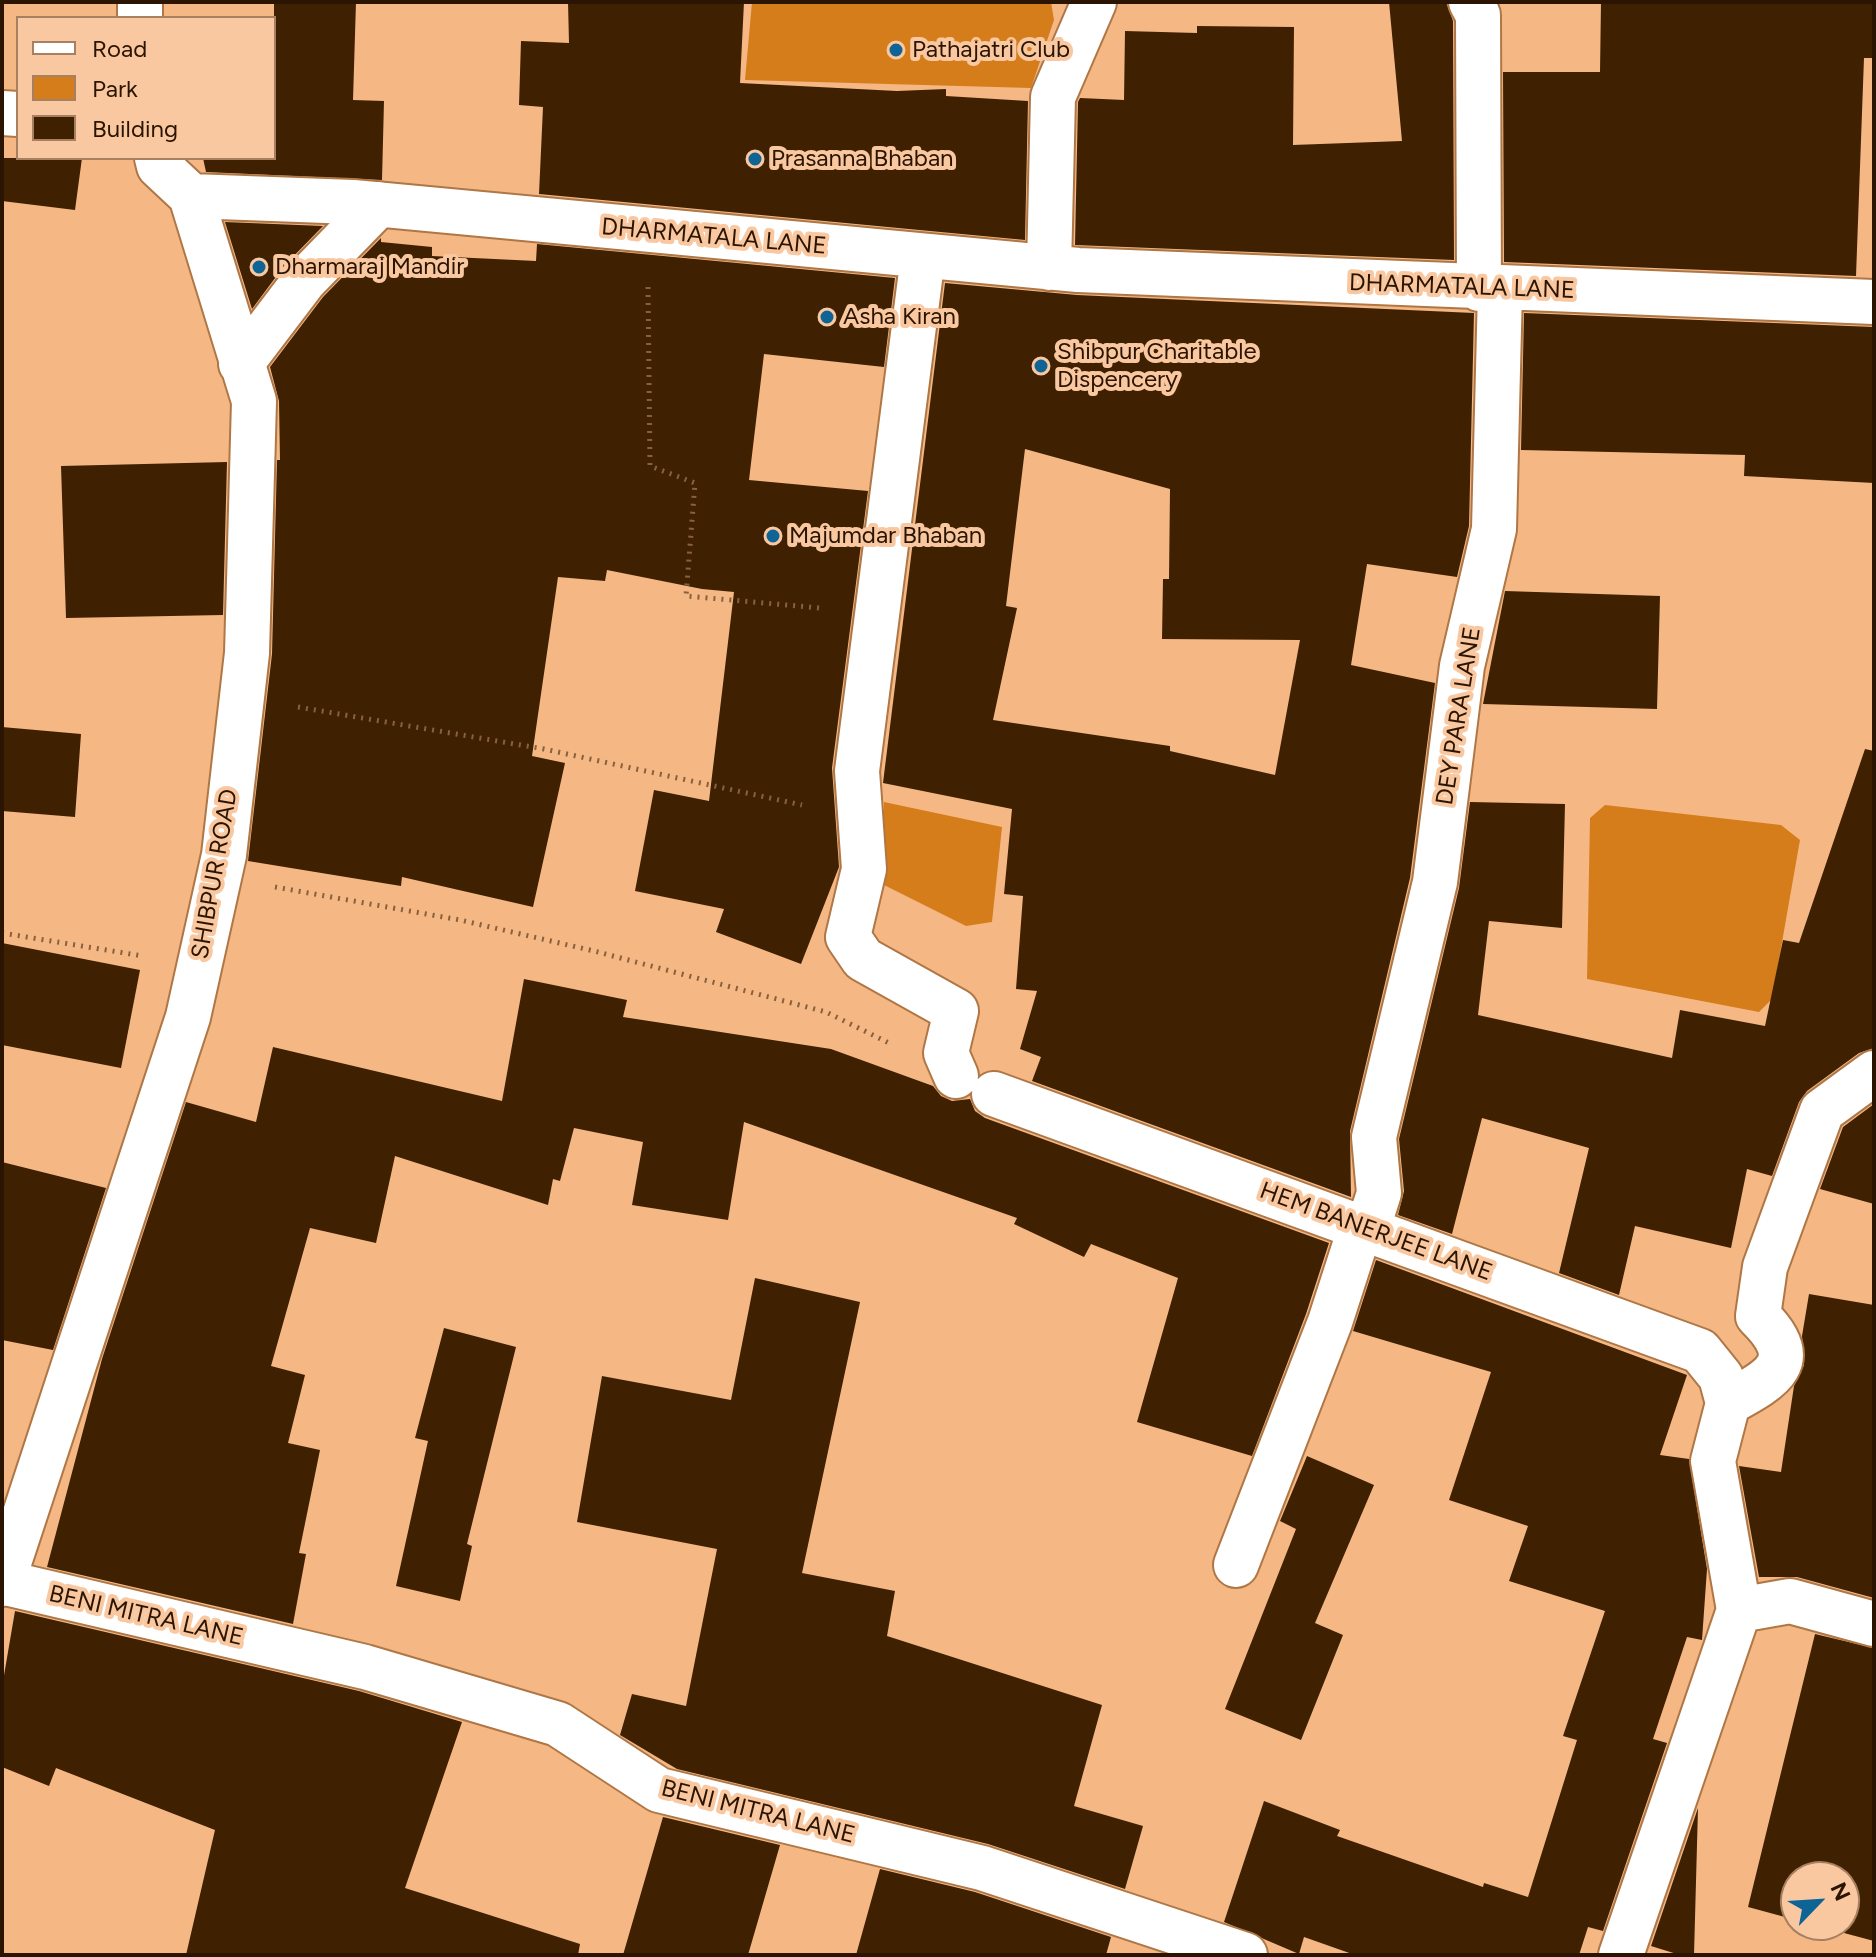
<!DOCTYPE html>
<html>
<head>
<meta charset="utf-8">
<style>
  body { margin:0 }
  #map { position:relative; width:1876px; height:1957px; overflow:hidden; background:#f5b885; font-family:Figtree,sans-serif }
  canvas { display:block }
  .frame { position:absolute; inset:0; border:4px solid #2b1502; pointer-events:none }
  .legend { position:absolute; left:16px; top:16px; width:260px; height:144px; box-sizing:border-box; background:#f9c8a0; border:2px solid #a78061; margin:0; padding:10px 14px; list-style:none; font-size:24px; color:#2b1502 }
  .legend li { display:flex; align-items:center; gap:16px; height:40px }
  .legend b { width:40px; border:2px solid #a78061 }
  .north { position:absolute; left:1780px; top:1861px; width:80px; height:80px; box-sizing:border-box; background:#f9c8a0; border:2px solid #a78061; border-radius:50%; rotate:65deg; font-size:22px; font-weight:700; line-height:32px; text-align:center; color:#2b1502 }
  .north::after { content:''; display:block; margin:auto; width:28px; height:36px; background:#0d6495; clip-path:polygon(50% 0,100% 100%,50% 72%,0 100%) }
</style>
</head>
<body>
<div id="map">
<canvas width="1876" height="1957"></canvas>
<div class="frame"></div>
<ul class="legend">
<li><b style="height:10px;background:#fff"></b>Road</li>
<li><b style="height:22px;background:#d57d1a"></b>Park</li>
<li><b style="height:22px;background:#3f2102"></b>Building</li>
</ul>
<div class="north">N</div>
</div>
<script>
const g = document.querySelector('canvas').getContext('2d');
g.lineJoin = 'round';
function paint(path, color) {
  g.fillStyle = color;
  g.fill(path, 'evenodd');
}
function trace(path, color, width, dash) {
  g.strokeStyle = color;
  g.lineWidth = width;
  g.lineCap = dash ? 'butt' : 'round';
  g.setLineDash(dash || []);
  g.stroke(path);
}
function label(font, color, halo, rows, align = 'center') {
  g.font = font + ' Figtree,sans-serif';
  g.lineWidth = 8;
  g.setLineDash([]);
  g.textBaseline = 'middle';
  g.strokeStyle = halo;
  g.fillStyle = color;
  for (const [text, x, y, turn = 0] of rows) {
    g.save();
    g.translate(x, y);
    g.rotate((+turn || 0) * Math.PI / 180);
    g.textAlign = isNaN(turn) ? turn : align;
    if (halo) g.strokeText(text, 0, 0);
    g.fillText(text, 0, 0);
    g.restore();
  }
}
paint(new Path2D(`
  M 752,2 L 1051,2 L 1054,20 L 1031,88 L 745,80 Z
  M 884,802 L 1002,827 L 992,922 L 966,926 L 884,885 Z
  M 1605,805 L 1781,825 L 1800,840 L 1772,999 L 1759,1012 L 1587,979 L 1590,818 Z`), '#d57d1a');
paint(new Path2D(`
  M 274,2 L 356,2 L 353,100 L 384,101 L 382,180 L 206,172 L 203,158 L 274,158 Z
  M 568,2 L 744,2 L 740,83 L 897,91 L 946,89 L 946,96 L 1028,101 L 1025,240 L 539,194 L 543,107 L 519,105 L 521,41 L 569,43 Z
  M 1389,2 L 1446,2 L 1453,21 L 1454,260 L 1075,245 L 1078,102 L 1080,98 L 1124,100 L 1125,31 L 1197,33 L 1197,26 L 1294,27 L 1293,145 L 1402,141 Z
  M 1601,2 L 1874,2 L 1874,58 L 1864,58 L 1856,276 L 1504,262 L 1503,72 L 1600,72 Z
  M 2,158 L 82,158 L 75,210 L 2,201 Z
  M 225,222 L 323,226 L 284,266 L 252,309 Z
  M 381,238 L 381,242 L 432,247 L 432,256 L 536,261 L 537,244 L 895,278 L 884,367 L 764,354 L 749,480 L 868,491 L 832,768 L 839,867 L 801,964 L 716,932 L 724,909 L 635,891 L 654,790 L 709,801 L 734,592 L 702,589 L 607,570 L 605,581 L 558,577 L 532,756 L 565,763 L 533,907 L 402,877 L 401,886 L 248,861 L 272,654 L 277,460 L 280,460 L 279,401 L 270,367 L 323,297 Z
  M 945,283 L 1077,295 L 1474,313 L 1469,526 L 1457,577 L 1367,564 L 1351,665 L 1435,683 L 1410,878 L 1350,1131 L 1351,1197 L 1032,1081 L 1041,1057 L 1020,1049 L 1037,991 L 1016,989 L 1023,896 L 1004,894 L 1012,809 L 883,783 ZM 1025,449 L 1170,489 L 1169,579 L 1163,579 L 1162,639 L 1300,640 L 1275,775 L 1170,751 L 1170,746 L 993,720 L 1017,608 L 1006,606 Z
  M 1524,313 L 1874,327 L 1874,483 L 1744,476 L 1745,455 L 1521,450 Z
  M 227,462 L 223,615 L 66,618 L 61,466 Z
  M 1505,591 L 1660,596 L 1657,709 L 1483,704 Z
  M 2,727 L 81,734 L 75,817 L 2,811 Z
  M 1865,749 L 1874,751 L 1874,1048 L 1859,1053 L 1807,1091 L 1799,1102 L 1772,1176 L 1747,1169 L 1731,1248 L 1635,1226 L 1619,1295 L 1559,1273 L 1589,1148 L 1482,1118 L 1452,1234 L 1398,1215 L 1404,1191 L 1399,1139 L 1459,888 L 1470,802 L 1565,804 L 1562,928 L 1489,921 L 1478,1015 L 1672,1058 L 1680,1010 L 1765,1026 L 1783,940 L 1799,943 Z
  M 2,943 L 140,970 L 121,1068 L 2,1045 Z
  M 524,979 L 627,1000 L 623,1017 L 831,1049 L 933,1086 L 941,1096 L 952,1101 L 970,1099 L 975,1111 L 985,1118 L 1329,1243 L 1306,1314 L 1252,1456 L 1137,1422 L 1178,1278 L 1091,1244 L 1084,1257 L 1014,1224 L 1017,1218 L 744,1122 L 728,1220 L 632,1205 L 643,1142 L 574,1128 L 560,1181 L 553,1179 L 548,1205 L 395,1156 L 376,1243 L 310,1228 L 271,1366 L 305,1375 L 288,1443 L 320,1450 L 299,1553 L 306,1554 L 293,1624 L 47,1567 L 102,1359 L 186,1102 L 256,1122 L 273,1047 L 502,1101 Z
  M 1874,1104 L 1874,1204 L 1820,1189 L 1843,1127 Z
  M 2,1162 L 106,1188 L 53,1350 L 2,1340 Z
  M 1376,1260 L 1687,1375 L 1660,1455 L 1689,1459 L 1707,1569 L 1702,1640 L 1687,1637 L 1653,1739 L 1667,1743 L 1603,1931 L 1588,1927 L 1579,1955 L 1355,1955 L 1304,1937 L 1299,1954 L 1224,1922 L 1264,1801 L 1340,1830 L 1337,1836 L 1483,1887 L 1484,1883 L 1528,1897 L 1577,1740 L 1563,1736 L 1605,1611 L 1509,1581 L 1528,1526 L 1449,1500 L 1491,1372 L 1353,1331 Z
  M 755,1278 L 860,1302 L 802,1573 L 895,1591 L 887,1636 L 1102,1705 L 1074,1806 L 1143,1826 L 1125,1889 L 988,1844 L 677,1769 L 620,1735 L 632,1694 L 686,1706 L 717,1549 L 577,1522 L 602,1376 L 731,1400 Z
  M 1809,1294 L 1874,1305 L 1874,1598 L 1797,1577 L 1759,1577 L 1739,1466 L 1781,1472 L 1794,1386 L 1804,1365 L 1802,1336 Z
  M 444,1328 L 516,1347 L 467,1544 L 472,1546 L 460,1601 L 396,1586 L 428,1441 L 415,1438 Z
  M 1307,1456 L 1374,1485 L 1315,1623 L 1343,1635 L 1301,1740 L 1225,1709 L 1296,1529 L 1280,1521 Z
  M 15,1611 L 359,1691 L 462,1722 L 405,1888 L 580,1944 L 578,1955 L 186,1955 L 215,1830 L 56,1768 L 49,1786 L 2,1767 L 2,1687 Z
  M 1815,1634 L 1874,1648 L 1874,1941 L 1814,1925 L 1844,1925 L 1844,1877 L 1796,1877 L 1796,1920 L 1748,1907 Z
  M 1698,1808 L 1694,1955 L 1680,1955 L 1651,1946 Z
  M 663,1817 L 780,1845 L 748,1955 L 623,1955 Z
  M 880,1869 L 975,1892 L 1111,1937 L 1106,1955 L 856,1955 Z`), '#3f2102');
const minor = new Path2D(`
  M 140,2 L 140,18
  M 1471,2 L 1478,15 L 1479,289
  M 2,113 L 18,114
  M 191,196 L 353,202 L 1078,270 L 1874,302
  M 923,256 L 857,771 L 864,869 L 848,937 L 863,959 L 956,1011 L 946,1053 L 956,1076
  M 1049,268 L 1053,97 L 1094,2
  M 241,364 L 304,281 L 379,204
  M 994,1094 L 1700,1351 L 1721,1377 L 1728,1403
  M 1367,1231 L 1379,1193 L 1374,1137 L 1435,882 L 1462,666 L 1494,529 L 1500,290
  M 1236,1565 L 1330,1322 L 1360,1229
  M 2,1582 L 365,1667 L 558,1724 L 659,1790 L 982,1868 L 1245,1955
  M 2,1584 L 188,1017 L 224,855 L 247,653 L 254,401 L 191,196 L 159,166 L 157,158
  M 1739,1610 L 1790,1601 L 1874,1624
  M 1621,1955 L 1739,1610 L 1713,1461 L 1728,1403 C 1772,1379 1805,1362 1758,1316 L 1765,1267 L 1822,1111 L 1874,1073`);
trace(minor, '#af7745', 48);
trace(new Path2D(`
  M 648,287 L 650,466 L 695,483 L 686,596 L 820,608
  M 298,707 L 544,749 L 802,805
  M 275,887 L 460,920 L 594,951 L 826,1012 L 891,1044
  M 2,933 L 143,956`), '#88603e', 5, [2, 6]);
trace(minor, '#fff', 44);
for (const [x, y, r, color] of [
  [896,50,8,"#0d6495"],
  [755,159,8,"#0d6495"],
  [259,267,8,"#0d6495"],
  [827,317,8,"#0d6495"],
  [1041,366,8,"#0d6495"],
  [773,536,8,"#0d6495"]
]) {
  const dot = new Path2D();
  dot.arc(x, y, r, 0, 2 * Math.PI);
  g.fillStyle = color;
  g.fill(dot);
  trace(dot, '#f9c8a0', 3);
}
label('24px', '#2b1502', '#f9c8a0', [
  ["Pathajatri Club",912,50],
  ["Prasanna Bhaban",771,159],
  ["Dharmaraj Mandir",275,267],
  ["Asha Kiran",843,317],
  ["Shibpur Charitable",1057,352],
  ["Dispencery",1057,380],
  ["Majumdar Bhaban",789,536]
], 'left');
label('24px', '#2b1502', '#f9c8a0', [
  ["DHARMATALA LANE",714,237,5],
  ["DHARMATALA LANE",1462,287,2],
  ["DEY PARA LANE",1459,716,-81],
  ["SHIBPUR ROAD",215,874,-80],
  ["HEM BANERJEE LANE",1376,1232,20],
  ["BENI MITRA LANE",146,1616,13],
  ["BENI MITRA LANE",758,1812,14]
]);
</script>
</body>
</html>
